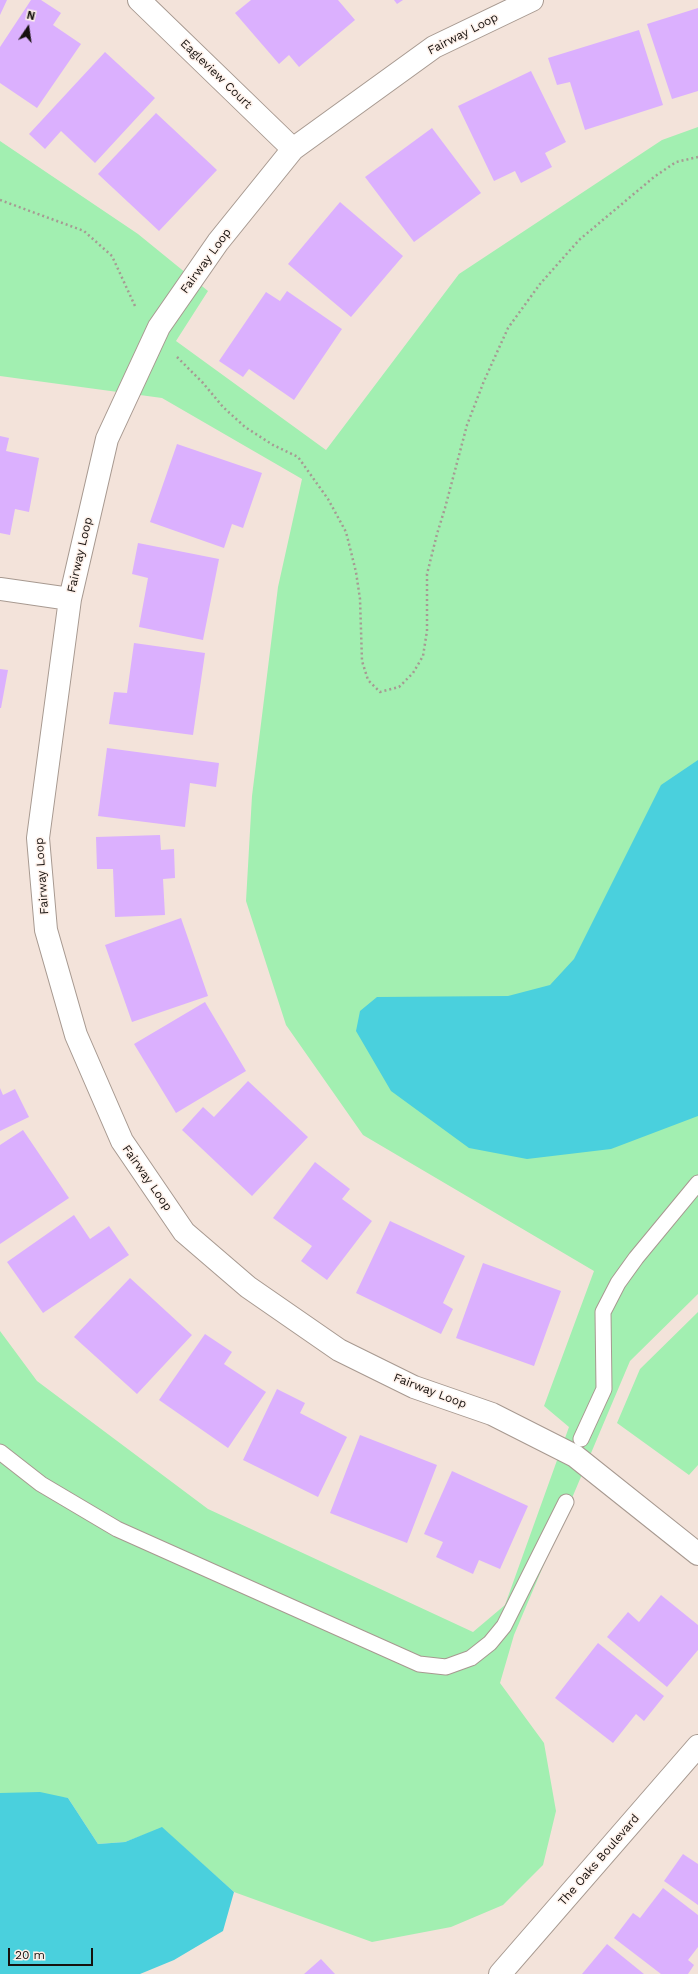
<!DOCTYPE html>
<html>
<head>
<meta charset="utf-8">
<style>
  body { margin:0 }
  #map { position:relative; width:698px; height:1974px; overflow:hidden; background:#f3e3da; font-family:"Work Sans",sans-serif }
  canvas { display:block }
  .north { position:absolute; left:8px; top:8px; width:40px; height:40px; -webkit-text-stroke:3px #fef1ea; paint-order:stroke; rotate:13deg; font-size:11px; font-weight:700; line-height:16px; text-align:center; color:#16110e }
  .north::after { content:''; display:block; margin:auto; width:14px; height:18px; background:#16110e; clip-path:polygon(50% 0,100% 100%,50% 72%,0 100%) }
  .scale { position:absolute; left:8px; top:1948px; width:85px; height:18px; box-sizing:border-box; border:2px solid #16110e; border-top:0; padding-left:5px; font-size:12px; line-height:14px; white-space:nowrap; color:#16110e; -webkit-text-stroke:3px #fef1ea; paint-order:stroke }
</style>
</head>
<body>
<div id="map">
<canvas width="698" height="1974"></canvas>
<div class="north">N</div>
<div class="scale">20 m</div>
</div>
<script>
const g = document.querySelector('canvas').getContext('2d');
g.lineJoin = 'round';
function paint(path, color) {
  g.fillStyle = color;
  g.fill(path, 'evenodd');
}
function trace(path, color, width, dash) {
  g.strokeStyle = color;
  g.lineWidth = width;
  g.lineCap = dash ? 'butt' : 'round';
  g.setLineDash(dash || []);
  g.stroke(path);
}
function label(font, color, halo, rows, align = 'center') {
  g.font = font + ' "Work Sans",sans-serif';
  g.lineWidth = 3;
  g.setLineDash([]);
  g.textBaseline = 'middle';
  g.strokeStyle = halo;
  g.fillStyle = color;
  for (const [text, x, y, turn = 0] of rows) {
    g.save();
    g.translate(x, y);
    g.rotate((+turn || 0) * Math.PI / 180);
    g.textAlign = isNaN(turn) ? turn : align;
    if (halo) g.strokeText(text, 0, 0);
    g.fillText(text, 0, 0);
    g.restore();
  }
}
paint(new Path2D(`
  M 698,127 L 698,1294 L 630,1361 L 514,1635 L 500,1683 L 544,1743 L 556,1811 L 543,1865 L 503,1905 L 451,1927 L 372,1942 L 234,1892 L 162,1828 L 125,1842 L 98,1844 L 68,1798 L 0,1793 L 0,1331 L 37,1381 L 208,1509 L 473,1632 L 505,1605 L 569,1427 L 544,1406 L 594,1271 L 363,1135 L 286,1025 L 246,901 L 252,796 L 278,587 L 302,479 L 162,398 L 0,376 L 0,141 L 138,234 L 208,291 L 176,341 L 326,450 L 459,274 L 662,140 Z
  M 698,1312 L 698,1465 L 689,1475 L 617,1423 L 640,1369 Z`), '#a2efb1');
paint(new Path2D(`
  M 698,760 L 698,1116 L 611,1149 L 527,1159 L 469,1148 L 391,1091 L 356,1031 L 360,1011 L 377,997 L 508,996 L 550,985 L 574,959 L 661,785 Z
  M 40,1792 L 68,1798 L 98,1844 L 125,1842 L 162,1827 L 234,1892 L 223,1931 L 174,1960 L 140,1974 L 0,1974 L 0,1793 Z`), '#4ad0dd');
paint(new Path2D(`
  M 0,0 L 7,0 L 0,15 Z
  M 31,0 L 41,0 L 61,13 L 53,25 L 81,44 L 37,108 L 0,83 L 0,47 Z
  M 251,0 L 338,0 L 355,20 L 299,67 L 289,55 L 279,64 L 235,13 Z
  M 394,0 L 403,0 L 397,4 Z
  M 698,8 L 698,91 L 672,99 L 647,24 Z
  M 639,30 L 663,105 L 585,130 L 570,82 L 557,85 L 548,58 Z
  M 105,52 L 155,98 L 95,163 L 61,131 L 45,149 L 29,134 Z
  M 531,71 L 566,142 L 545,153 L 552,167 L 521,183 L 515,171 L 494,181 L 458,106 Z
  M 156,113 L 217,170 L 159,231 L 98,174 Z
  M 432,128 L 481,193 L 414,242 L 365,177 Z
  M 340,202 L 403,256 L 351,317 L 288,264 Z
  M 287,291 L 342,329 L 294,400 L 249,369 L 243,377 L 219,361 L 266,292 L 280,301 Z
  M 0,436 L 9,438 L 6,451 L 39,458 L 29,512 L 15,509 L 10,535 L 0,533 Z
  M 177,444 L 262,473 L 243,528 L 232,524 L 224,548 L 150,522 Z
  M 138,543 L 219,559 L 203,640 L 139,627 L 148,578 L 132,574 Z
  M 134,643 L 205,653 L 193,735 L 109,724 L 114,692 L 127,693 Z
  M 0,669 L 8,670 L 1,708 L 0,708 Z
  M 107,748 L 219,763 L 216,787 L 190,783 L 185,827 L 98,816 Z
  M 160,835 L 161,850 L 174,849 L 175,878 L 163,879 L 165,915 L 115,917 L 113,869 L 97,869 L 96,837 Z
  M 181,918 L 208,996 L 132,1022 L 105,945 Z
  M 205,1002 L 246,1071 L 176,1113 L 134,1044 Z
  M 248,1081 L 308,1137 L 252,1196 L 182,1130 L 203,1107 L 214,1117 Z
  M 0,1088 L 3,1095 L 15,1089 L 29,1117 L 0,1131 Z
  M 23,1130 L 69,1198 L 0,1244 L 0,1145 Z
  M 315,1162 L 350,1189 L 342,1199 L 372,1221 L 327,1280 L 301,1261 L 312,1246 L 273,1218 Z
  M 74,1215 L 90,1239 L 109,1226 L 129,1255 L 43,1313 L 7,1262 Z
  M 390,1221 L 465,1256 L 443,1303 L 453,1309 L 441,1334 L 356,1293 Z
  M 483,1263 L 561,1291 L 534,1366 L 456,1338 Z
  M 130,1278 L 192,1335 L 137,1394 L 74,1337 Z
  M 205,1334 L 232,1352 L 224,1364 L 266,1392 L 228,1448 L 159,1400 Z
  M 277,1389 L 305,1403 L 300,1413 L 347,1437 L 318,1497 L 243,1460 Z
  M 360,1435 L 437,1465 L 407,1543 L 330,1513 Z
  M 452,1471 L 528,1506 L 500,1569 L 479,1560 L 473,1574 L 436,1557 L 443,1542 L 424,1534 Z
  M 661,1595 L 698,1625 L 698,1650 L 667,1687 L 607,1637 L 628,1612 L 639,1622 Z
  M 598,1643 L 664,1696 L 644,1721 L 636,1714 L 613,1743 L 555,1698 Z
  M 683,1854 L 698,1864 L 698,1905 L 664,1881 Z
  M 663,1888 L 698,1915 L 698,1947 L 688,1960 L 694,1965 L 688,1974 L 661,1974 L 614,1938 L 633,1913 L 640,1918 Z
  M 607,1944 L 644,1974 L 582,1974 Z
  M 321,1959 L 335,1974 L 304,1974 Z`), '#dbb0fe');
const service = new Path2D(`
  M 581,1439 L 604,1389 L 603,1312 L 618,1283 L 636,1258 L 698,1183
  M 0,1452 L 41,1484 L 117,1529 L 419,1664 L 446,1667 L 471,1658 L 490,1643 L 504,1626 L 566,1502`);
const minor = new Path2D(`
  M 139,0 L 293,149
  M 532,0 L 434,47 L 293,149 L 218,242 L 159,327 L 107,439 L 70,599 L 38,838 L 46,930 L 76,1035 L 122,1141 L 184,1232 L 248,1287 L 339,1350 L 414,1387 L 492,1414 L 575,1456 L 698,1554
  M 0,589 L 70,599
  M 500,1974 L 698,1746`);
trace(service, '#a79990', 17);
trace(minor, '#a79990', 24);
trace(new Path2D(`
  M 0,200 L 84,231 L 112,256 L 135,306
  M 177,357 L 203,383 L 223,407 L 245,427 L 273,445 L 298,457 L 328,499 L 346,532 L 356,572 L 360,599 L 362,661 L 368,680 L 380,692 L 399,687 L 413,673 L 423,656 L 427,631 L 427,574 L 437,534 L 445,508 L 467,425 L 484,381 L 508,328 L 540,284 L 579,240 L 654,177 L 676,162 L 698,157`), '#a69a93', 2.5, [2, 3]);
trace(service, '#fff', 15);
trace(minor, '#fff', 22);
label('12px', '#16110e', '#fef1ea', [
  ["Fairway Loop",463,34,-27],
  ["Eagleview Court",216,74,44],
  ["Fairway Loop",206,261,-54],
  ["Fairway Loop",80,555,-77],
  ["Fairway Loop",42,876,-94],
  ["Fairway Loop",147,1178,55],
  ["Fairway Loop",430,1391,21],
  ["The Oaks Boulevard",599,1860,-49]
]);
</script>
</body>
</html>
